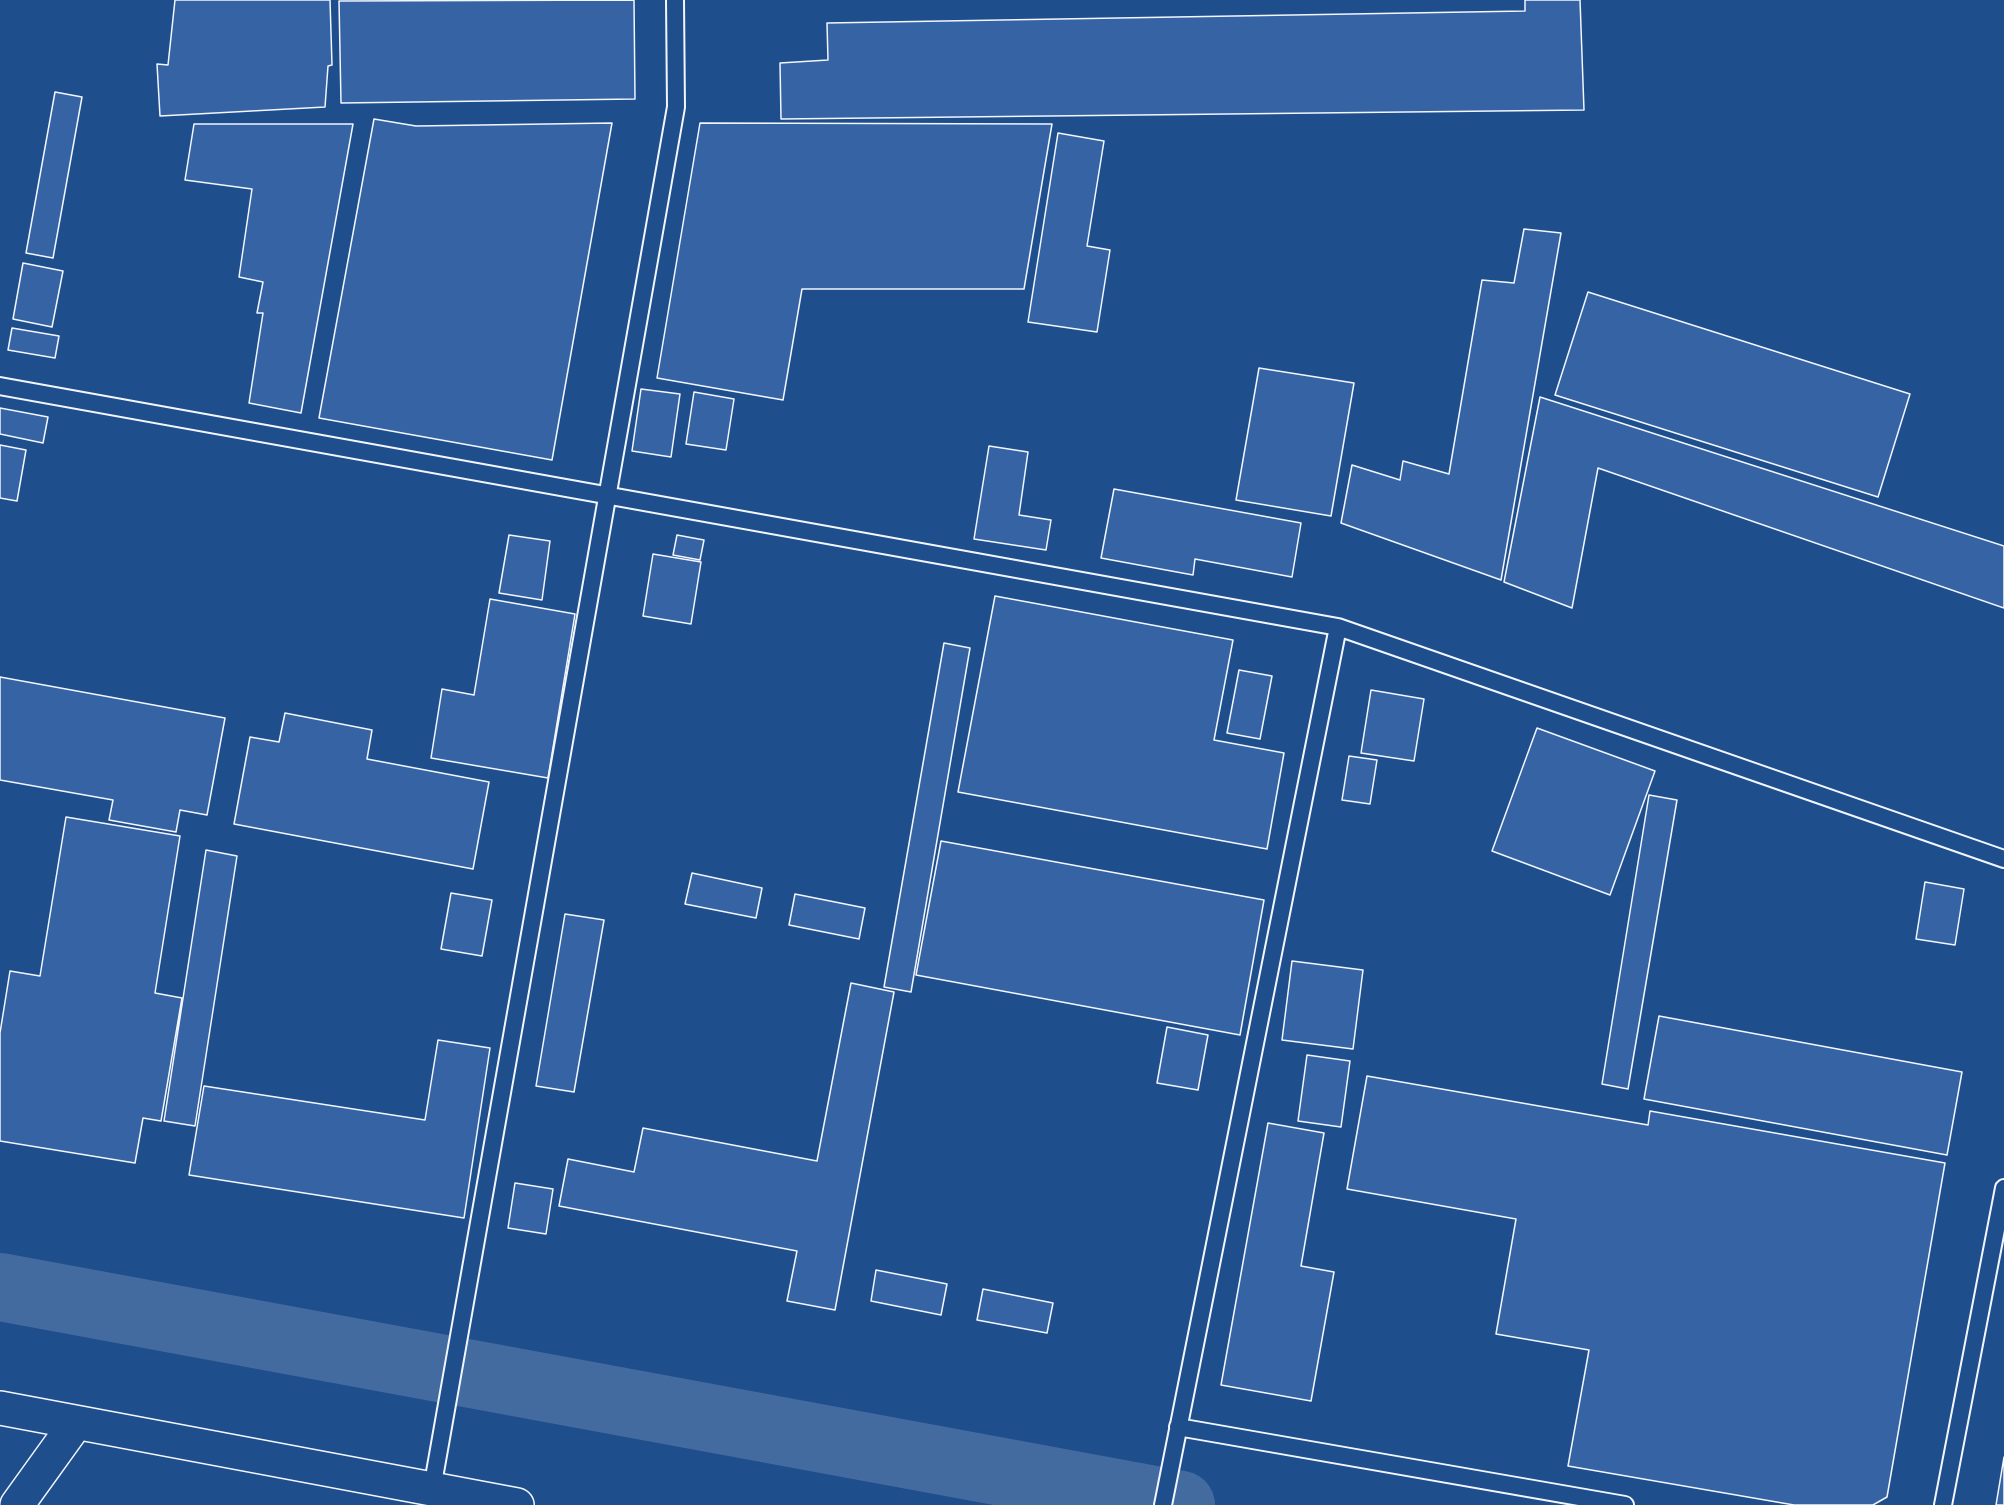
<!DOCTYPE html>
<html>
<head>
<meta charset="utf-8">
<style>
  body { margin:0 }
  canvas { display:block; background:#1f4e8c }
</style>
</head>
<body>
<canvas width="2004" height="1505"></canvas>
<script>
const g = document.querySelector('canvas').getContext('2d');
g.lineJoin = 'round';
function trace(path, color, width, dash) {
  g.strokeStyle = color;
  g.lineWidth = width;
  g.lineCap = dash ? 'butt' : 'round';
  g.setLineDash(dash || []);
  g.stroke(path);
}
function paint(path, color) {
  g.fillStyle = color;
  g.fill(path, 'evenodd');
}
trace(new Path2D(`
  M 0,1287 L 1181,1505`), '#446ba0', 68);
const building = new Path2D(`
  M 175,0 L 330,0 L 332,65 L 328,66 L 325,107 L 160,116 L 157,64 L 168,65 Z
  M 634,0 L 635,99 L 341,103 L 339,1 Z
  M 1525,0 L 1580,0 L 1584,110 L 781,119 L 780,63 L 828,60 L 827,23 L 1525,11 Z
  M 55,92 L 82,97 L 53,258 L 26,253 Z
  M 374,119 L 416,126 L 612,123 L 552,460 L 319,418 Z
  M 700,123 L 1052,124 L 1024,289 L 802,289 L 783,400 L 657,378 Z
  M 194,124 L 353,124 L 301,413 L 249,403 L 263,313 L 257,313 L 263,282 L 239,277 L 252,189 L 185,180 Z
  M 1058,133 L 1104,141 L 1087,246 L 1110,250 L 1097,332 L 1028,322 Z
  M 1524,229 L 1561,233 L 1501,580 L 1341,523 L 1352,465 L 1400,480 L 1403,461 L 1449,474 L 1482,280 L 1514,283 Z
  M 23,263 L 63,271 L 52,327 L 13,319 Z
  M 1588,292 L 1910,394 L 1878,497 L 1555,395 Z
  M 12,328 L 59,336 L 55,358 L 8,350 Z
  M 1259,368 L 1354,383 L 1331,516 L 1236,500 Z
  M 641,389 L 680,394 L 671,457 L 632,451 Z
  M 694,392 L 734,399 L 726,450 L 686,444 Z
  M 1540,397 L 2004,546 L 2004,608 L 1598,468 L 1572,608 L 1504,582 Z
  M 0,408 L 48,417 L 43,443 L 0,434 Z
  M 0,445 L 26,450 L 17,501 L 0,498 Z
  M 989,446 L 1028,452 L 1019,515 L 1051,520 L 1046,550 L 974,539 Z
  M 1114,489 L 1301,523 L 1292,577 L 1195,559 L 1193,575 L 1101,558 Z
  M 509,535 L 550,541 L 542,600 L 499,593 Z
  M 677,535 L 704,540 L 700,560 L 673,555 Z
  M 653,554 L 701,562 L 691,624 L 643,616 Z
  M 995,596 L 1233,640 L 1214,740 L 1284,753 L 1267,849 L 958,792 Z
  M 490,599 L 575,614 L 548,778 L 431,758 L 442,689 L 474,695 Z
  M 944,643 L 970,648 L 911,992 L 884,987 Z
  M 1239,670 L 1272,676 L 1260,739 L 1227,733 Z
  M 0,677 L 225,718 L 207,815 L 180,810 L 176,832 L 109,820 L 113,800 L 0,780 Z
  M 1371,690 L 1424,699 L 1414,761 L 1361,753 Z
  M 285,713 L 372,730 L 367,759 L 489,782 L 473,869 L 234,824 L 250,737 L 279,742 Z
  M 1537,728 L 1655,771 L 1610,895 L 1492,851 Z
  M 1349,756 L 1377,760 L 1370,804 L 1342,800 Z
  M 1649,795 L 1677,800 L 1628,1089 L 1602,1084 Z
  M 66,817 L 180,836 L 155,993 L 182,998 L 161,1121 L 143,1118 L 135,1163 L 0,1141 L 0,1033 L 10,971 L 40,976 Z
  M 941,841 L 1264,900 L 1240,1035 L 916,975 Z
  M 206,850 L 237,856 L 195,1126 L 164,1121 Z
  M 692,873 L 762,888 L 756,918 L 685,904 Z
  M 1925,882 L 1964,889 L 1955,945 L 1916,939 Z
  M 451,893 L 492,900 L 482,956 L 441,949 Z
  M 795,894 L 865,908 L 859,939 L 789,925 Z
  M 565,914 L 604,920 L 574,1092 L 536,1086 Z
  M 1292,961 L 1363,970 L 1353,1049 L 1282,1040 Z
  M 851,983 L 894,992 L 835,1310 L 787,1301 L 797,1251 L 559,1206 L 568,1159 L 634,1172 L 643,1128 L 817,1161 Z
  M 1659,1016 L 1962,1072 L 1947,1155 L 1644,1099 Z
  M 1167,1027 L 1208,1035 L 1198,1090 L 1157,1083 Z
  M 438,1040 L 490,1048 L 464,1218 L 189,1175 L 204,1086 L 425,1120 Z
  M 1307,1055 L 1350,1061 L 1341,1127 L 1298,1121 Z
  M 1367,1076 L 1648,1125 L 1650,1111 L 1945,1163 L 1887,1497 L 1873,1505 L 1794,1505 L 1568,1466 L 1589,1350 L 1496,1334 L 1516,1219 L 1347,1189 Z
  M 1268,1123 L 1324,1133 L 1301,1266 L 1334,1272 L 1311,1401 L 1221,1385 Z
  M 515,1183 L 553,1189 L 546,1234 L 508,1228 Z
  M 876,1270 L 947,1284 L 941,1315 L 871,1301 Z
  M 983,1289 L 1053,1303 L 1047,1333 L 977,1320 Z
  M 2004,1457 L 2004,1505 L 1996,1505 Z`);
paint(building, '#3563a3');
trace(building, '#f2f6ff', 1.5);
const lane = new Path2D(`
  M 0,386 L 1338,627 L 2004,859
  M 1178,1427 L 1625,1505
  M 432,1489 L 676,107 L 675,0
  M 1163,1505 L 1338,627
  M 1943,1505 L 2004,1188`);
const street = new Path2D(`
  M 0,1408 L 517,1505
  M 17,1505 L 76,1423`);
trace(lane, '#f2f6ff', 20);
trace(street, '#f2f6ff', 36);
trace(lane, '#1f4e8c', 16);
trace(street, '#1f4e8c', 33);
</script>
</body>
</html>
